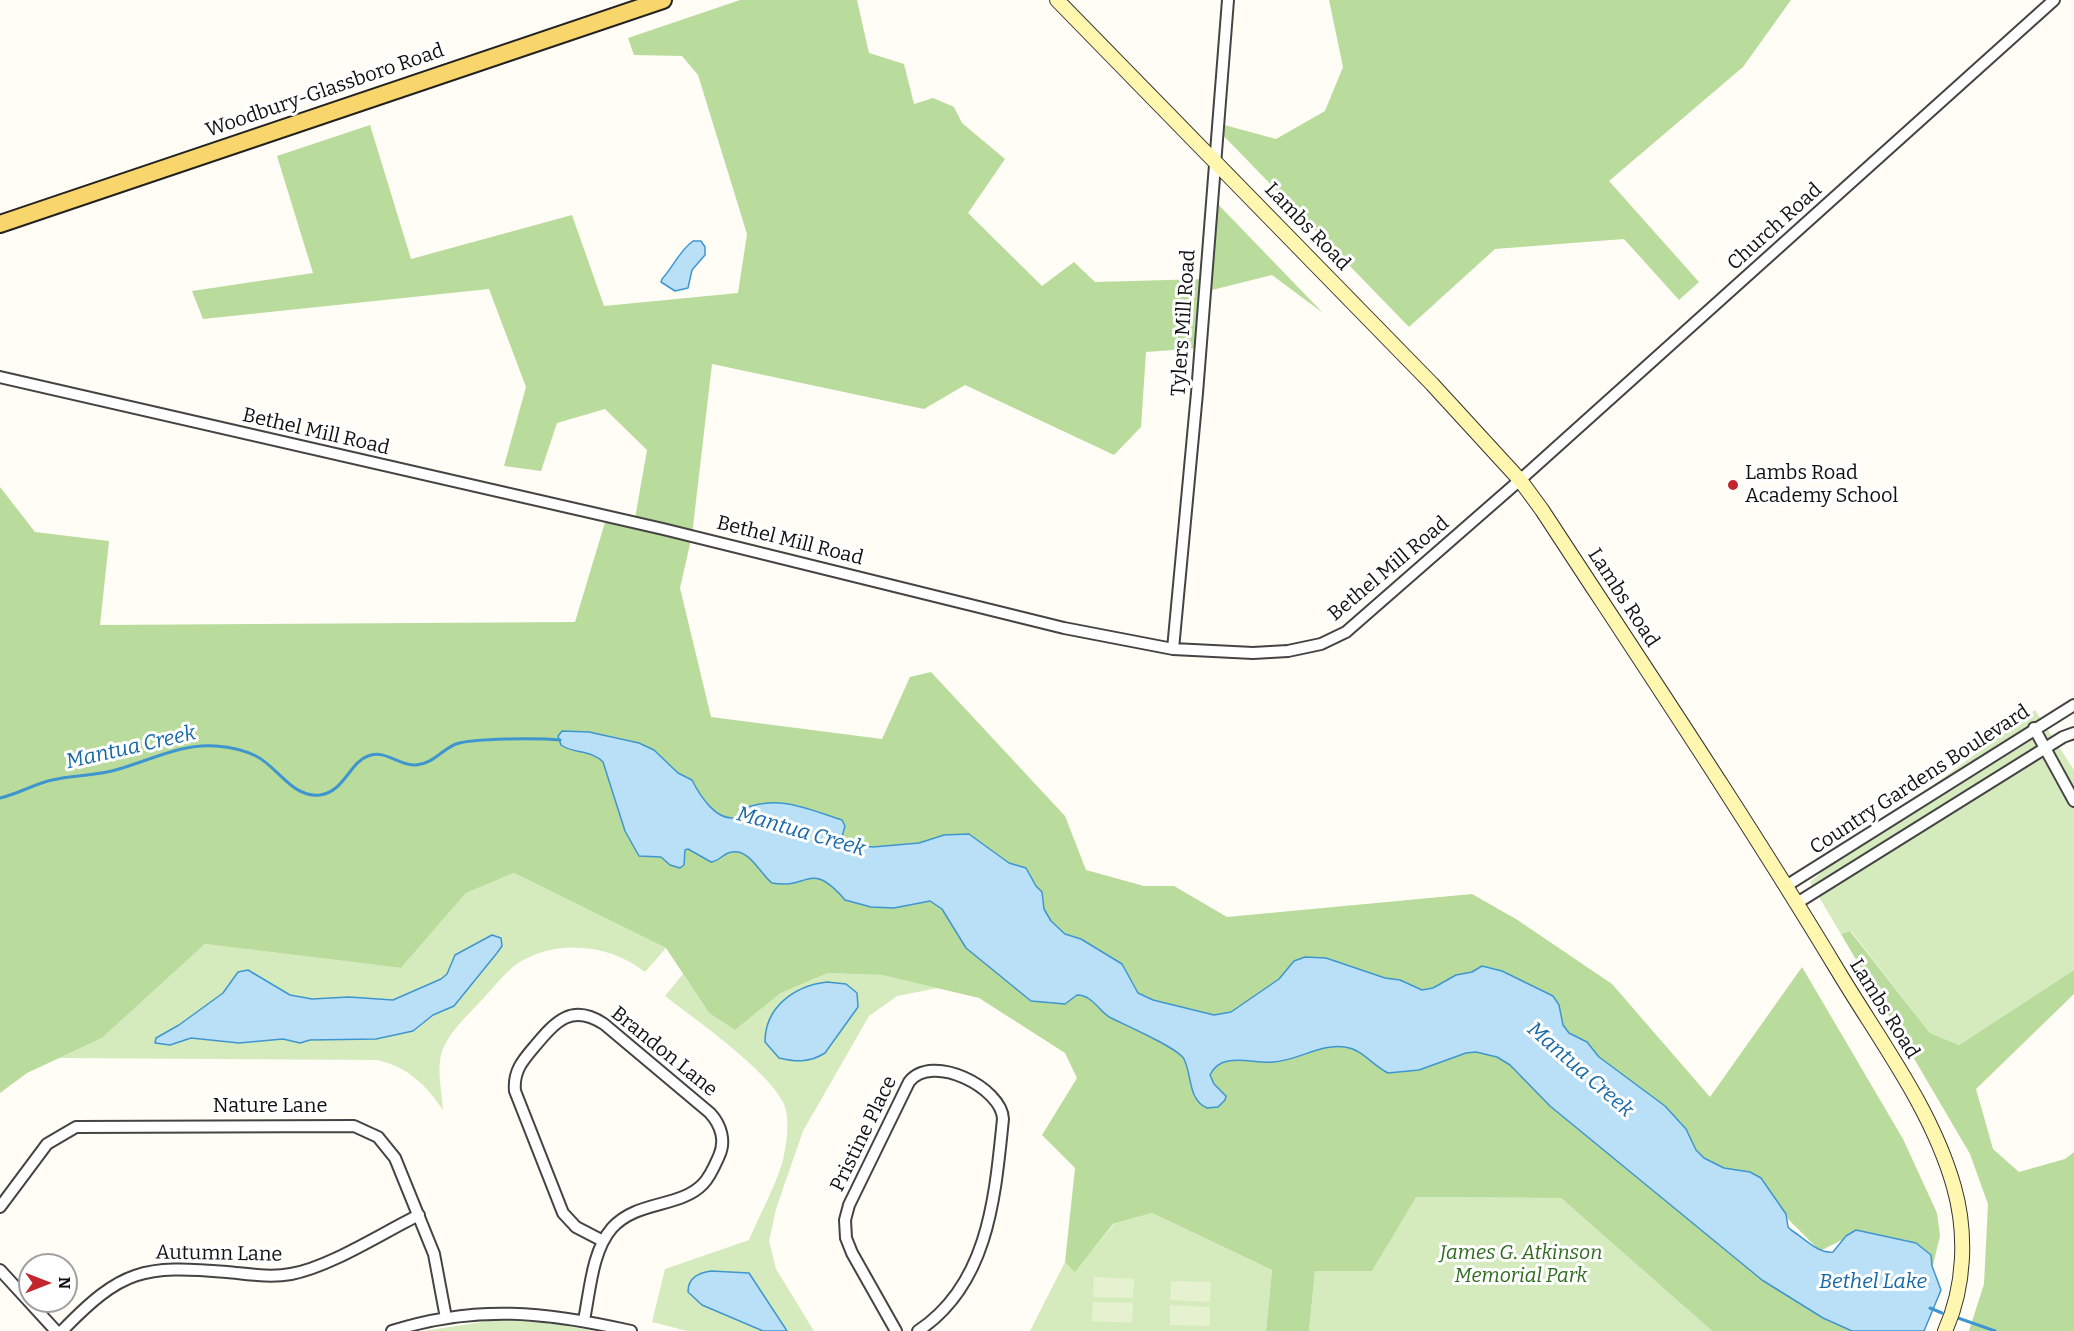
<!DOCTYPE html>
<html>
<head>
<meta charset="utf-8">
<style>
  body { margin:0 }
  #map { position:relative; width:2074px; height:1331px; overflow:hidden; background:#fffdf5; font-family:Bitter,serif }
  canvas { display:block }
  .north { position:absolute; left:18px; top:1253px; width:60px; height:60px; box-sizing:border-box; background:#fff; border:2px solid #a0a0a0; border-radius:50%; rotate:90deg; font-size:16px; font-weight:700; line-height:24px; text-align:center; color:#111 }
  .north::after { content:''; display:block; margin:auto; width:21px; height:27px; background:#c4262e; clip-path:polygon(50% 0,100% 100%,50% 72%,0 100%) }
</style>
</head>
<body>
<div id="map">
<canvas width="2074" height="1331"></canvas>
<div class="north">N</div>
</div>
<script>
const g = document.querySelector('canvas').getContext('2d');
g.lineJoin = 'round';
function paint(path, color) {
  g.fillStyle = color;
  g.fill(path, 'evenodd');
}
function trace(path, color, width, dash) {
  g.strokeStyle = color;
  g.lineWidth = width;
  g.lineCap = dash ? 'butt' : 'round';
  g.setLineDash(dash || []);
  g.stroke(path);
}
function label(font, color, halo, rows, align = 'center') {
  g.font = font + ' Bitter,serif';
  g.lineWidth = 6;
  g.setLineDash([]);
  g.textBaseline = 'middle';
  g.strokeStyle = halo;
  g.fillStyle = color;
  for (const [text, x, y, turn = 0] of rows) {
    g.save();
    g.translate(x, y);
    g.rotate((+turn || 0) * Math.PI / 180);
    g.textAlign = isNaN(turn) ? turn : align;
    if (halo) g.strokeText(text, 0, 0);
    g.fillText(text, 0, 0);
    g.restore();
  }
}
paint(new Path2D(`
  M 2035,710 L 2074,770 L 2074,970 L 1959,1045 L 1930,1033 L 1851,931 L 1841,934 L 1810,882 L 1866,835 Z
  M 514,873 L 666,948 L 645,972 C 610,944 555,938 517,964 C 503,974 491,991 479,1003 C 465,1018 447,1034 441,1055 C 437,1071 442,1093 443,1110 C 425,1084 408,1067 377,1060 L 59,1058 L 102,1038 L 205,944 L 401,968 L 466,893 Z
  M 828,973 L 882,975 L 938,988 L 897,996 L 869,1016 L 803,1131 L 776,1209 L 769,1241 L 776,1269 L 814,1331 L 687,1331 L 652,1322 L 665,1269 L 749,1240 C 759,1216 780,1178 784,1155 C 787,1140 790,1119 784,1104 C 768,1070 696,1020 665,996 L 683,974 L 709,1013 L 735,1030 L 781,993 Z
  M 1415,1197 L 1561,1198 L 1712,1331 L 1309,1331 L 1315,1271 L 1372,1271 Z
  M 1152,1213 L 1272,1270 L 1266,1331 L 1030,1331 L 1065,1262 L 1075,1271 L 1114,1224 Z
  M 496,1320 L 544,1322 L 595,1331 L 423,1331 Z`), '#d5ebbd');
paint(new Path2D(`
  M 740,0 L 857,0 L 869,53 L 904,64 L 914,104 L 933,98 L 954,107 L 962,123 L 1005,159 L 968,213 L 1042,286 L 1074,262 L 1095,282 L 1205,279 L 1211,197 L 1323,313 L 1272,275 L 1204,292 L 1200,348 L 1146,352 L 1141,427 L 1114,455 L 965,385 L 924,409 L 712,364 L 692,535 L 680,588 L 711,717 L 882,739 L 910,677 L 931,672 L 1065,816 L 1086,870 L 1144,886 L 1174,886 L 1227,917 L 1472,894 L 1516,919 L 1612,984 L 1710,1097 L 1802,967 L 1903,1139 L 1937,1213 L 1940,1236 L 1931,1273 L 1860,1231 L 1820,1251 L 1740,1171 L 1852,1331 L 1712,1331 L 1561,1198 L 1416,1197 L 1372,1271 L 1315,1271 L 1309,1331 L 1266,1331 L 1272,1270 L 1152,1213 L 1113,1224 L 1075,1272 L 1065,1262 L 1075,1168 L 1042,1135 L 1077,1078 L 1065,1053 L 979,998 L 882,975 L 828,973 L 781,993 L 735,1030 L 709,1013 L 666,948 L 514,873 L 466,893 L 401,968 L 205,944 L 102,1038 L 27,1073 L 0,1093 L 0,487 L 35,532 L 109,541 L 100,625 L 575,622 L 606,519 L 634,524 L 647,450 L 605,409 L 557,423 L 541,471 L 504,466 L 526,387 L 489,289 L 203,319 L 192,291 L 313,273 L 277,156 L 370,125 L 411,259 L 572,215 L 604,306 L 738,293 L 747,234 L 698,75 L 682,56 L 634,55 L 628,38 Z
  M 1329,0 L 1791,0 L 1743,67 L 1609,181 L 1699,282 L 1679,300 L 1624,239 L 1495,249 L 1409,327 L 1216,128 L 1217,123 L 1276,139 L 1325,111 L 1343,67 Z
  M 1850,931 L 1930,1033 L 1959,1045 L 2074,970 L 2074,994 L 1976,1089 L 1993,1149 L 2019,1172 L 2065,1159 L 2074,1152 L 2074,1331 L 1969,1331 L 1984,1284 L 1988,1204 L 1970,1154 L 1841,934 Z`), '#b9dc9c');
paint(new Path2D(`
  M 1094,1277 L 1134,1279 L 1133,1298 L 1093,1297 Z
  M 1171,1281 L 1211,1282 L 1210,1302 L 1170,1300 Z
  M 1093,1302 L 1133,1303 L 1132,1323 L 1092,1321 Z
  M 1170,1305 L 1210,1307 L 1210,1326 L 1170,1325 Z`), '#e6f2cf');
const water = new Path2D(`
  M 693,241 L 701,241 L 705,247 L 705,255 L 692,270 L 688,288 L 675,291 L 661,282 L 662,279 C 673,267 680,250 693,241 Z
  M 562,731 L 589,732 L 639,743 L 654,750 L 678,773 L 692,780 C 699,794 717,824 738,817 L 740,810 C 778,794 805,808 842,820 L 845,826 L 842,837 L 852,845 L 873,847 L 919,843 L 944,835 L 969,834 L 1009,863 L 1026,868 L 1036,886 L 1042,892 L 1044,909 L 1051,921 L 1065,934 L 1081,939 L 1122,964 L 1138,993 L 1153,1000 L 1214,1015 L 1231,1012 L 1279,979 L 1294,961 L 1305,957 L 1326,958 L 1385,978 L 1400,980 L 1422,990 L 1433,988 L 1456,975 L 1472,972 L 1482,966 L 1502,971 L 1553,996 L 1559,1005 L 1563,1025 L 1569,1033 L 1587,1042 L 1599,1057 L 1665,1106 L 1686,1129 L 1696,1150 L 1704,1158 L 1724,1168 L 1750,1172 L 1761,1178 L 1786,1214 L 1788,1227 L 1791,1230 C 1803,1237 1818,1254 1833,1252 L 1846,1236 L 1856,1230 L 1916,1243 L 1931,1255 L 1932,1266 L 1941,1290 L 1924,1331 L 1852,1331 L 1823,1318 L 1762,1280 L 1550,1106 L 1510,1065 L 1497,1057 L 1476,1052 L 1466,1053 L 1419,1070 L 1388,1073 C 1373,1066 1362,1049 1345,1047 C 1320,1043 1298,1061 1273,1062 C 1252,1064 1221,1051 1210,1075 L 1214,1084 L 1226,1096 L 1225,1100 L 1218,1107 L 1207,1108 C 1188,1100 1192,1075 1184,1059 C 1178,1048 1125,1025 1111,1018 C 1099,1012 1093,995 1077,995 L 1065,1004 L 1031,1001 L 966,948 L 942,909 L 930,901 L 894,908 L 871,907 L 845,900 C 810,859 809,890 772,883 C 760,874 750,849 732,852 C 723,853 720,861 711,862 L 688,849 L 685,850 L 684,865 L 680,868 L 670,865 L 661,857 L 639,856 L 625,831 L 603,762 C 592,750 574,754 561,745 L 558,736 Z
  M 492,935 L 501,938 L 502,946 L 497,953 L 454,1006 L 433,1015 L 413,1031 L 376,1039 L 310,1040 L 300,1043 L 283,1039 L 239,1043 L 191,1038 L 170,1045 L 155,1043 L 156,1038 L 179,1025 L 223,993 L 238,972 L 248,970 L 290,995 L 312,999 L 349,997 L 393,1000 L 441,979 L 447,974 L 455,955 Z
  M 827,982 L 846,984 L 857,993 L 858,1007 L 825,1053 C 809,1063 796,1062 779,1058 L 765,1042 C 765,1007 794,986 827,982 Z
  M 711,1271 L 749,1273 L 787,1331 L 763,1331 L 702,1305 L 688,1292 C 688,1277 699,1273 711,1271 Z`);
paint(water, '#b9e0f7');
trace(water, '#3f96cf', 1.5);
trace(new Path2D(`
  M 0,798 C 18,794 34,784 52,780 C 74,775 97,776 119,769 C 151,760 182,743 216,746 C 229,747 244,750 256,756 C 278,767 292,798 320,795 C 344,792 350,762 368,756 C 385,749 399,766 416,765 C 433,764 441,750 456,744 C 473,738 540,738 560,740
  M 1930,1308 L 1942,1313
  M 1958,1318 L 1995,1331`), '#3f96cf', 3);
const street = new Path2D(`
  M 0,377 L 663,529 L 1064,628 L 1173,649 L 1253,653 L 1288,651 L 1321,644 L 1346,632 L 1520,480 L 2054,0
  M 1173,649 L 1197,393 L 1228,0
  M 2034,728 L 2074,801
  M 1786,886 L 2074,705
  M 1797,903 L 2063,737 L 2074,733
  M 0,1207 L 47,1144 L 76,1127 L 354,1126 L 378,1137 L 395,1158 L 434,1254 L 446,1318
  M 0,1270 L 56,1331
  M 584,1320 C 590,1291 592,1251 612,1228 C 637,1200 680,1208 703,1184 C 710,1177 715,1165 719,1156 C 726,1141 721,1125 710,1113 L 604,1024 C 572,1003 556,1021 535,1046 C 523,1060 513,1071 515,1091 L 563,1213 L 576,1227 L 603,1241
  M 62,1331 C 122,1269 143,1265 227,1272 C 248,1274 270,1278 291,1274 C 330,1267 382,1233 419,1215
  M 392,1331 C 476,1304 547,1312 631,1331
  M 896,1331 L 852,1253 L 846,1238 L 845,1220 L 849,1205 L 909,1082 C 932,1052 1002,1088 1003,1119 C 995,1196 989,1284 918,1331`);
const secondary = new Path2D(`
  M 1057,0 L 1432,384 L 1520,480 L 1542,510 C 1642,663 1744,815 1838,971 C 1880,1041 1932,1109 1954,1187 C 1967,1233 1965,1287 1945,1331`);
const primary = new Path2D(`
  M 0,224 L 663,0`);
trace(street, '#444', 14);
trace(secondary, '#333', 16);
trace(primary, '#222', 20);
trace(street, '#fff', 10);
trace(secondary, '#fff6b0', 14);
trace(primary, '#f9d66b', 16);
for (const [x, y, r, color] of [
  [1733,485,6,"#c4262e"]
]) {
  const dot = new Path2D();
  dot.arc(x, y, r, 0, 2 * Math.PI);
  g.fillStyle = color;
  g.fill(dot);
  trace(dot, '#fff', 2);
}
label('20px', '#111', '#fff', [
  ["Woodbury-Glassboro Road",325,91,-19],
  ["Lambs Road",1307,227,46],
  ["Church Road",1775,227,-42],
  ["Tylers Mill Road",1184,323,-86],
  ["Bethel Mill Road",316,432,13],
  ["Bethel Mill Road",790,541,14],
  ["Bethel Mill Road",1389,569,-40],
  ["Lambs Road",1623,598,57],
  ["Country Gardens Boulevard",1920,780,-33],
  ["Lambs Road",1884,1009,58],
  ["Brandon Lane",664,1052,39],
  ["Nature Lane",270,1106],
  ["Pristine Place",864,1134,-64],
  ["Autumn Lane",219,1254,1]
]);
label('20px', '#111', '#fff', [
  ["Lambs Road",1745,473],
  ["Academy School",1745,496]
], 'left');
label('italic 20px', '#2f6b1f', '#fff', [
  ["James G. Atkinson",1521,1253],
  ["Memorial Park",1521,1276]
]);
label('italic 21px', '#1768a6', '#fff', [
  ["Mantua Creek",131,748,-13],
  ["Mantua Creek",801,832,16],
  ["Mantua Creek",1580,1070,41],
  ["Bethel Lake",1873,1282]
]);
</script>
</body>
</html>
